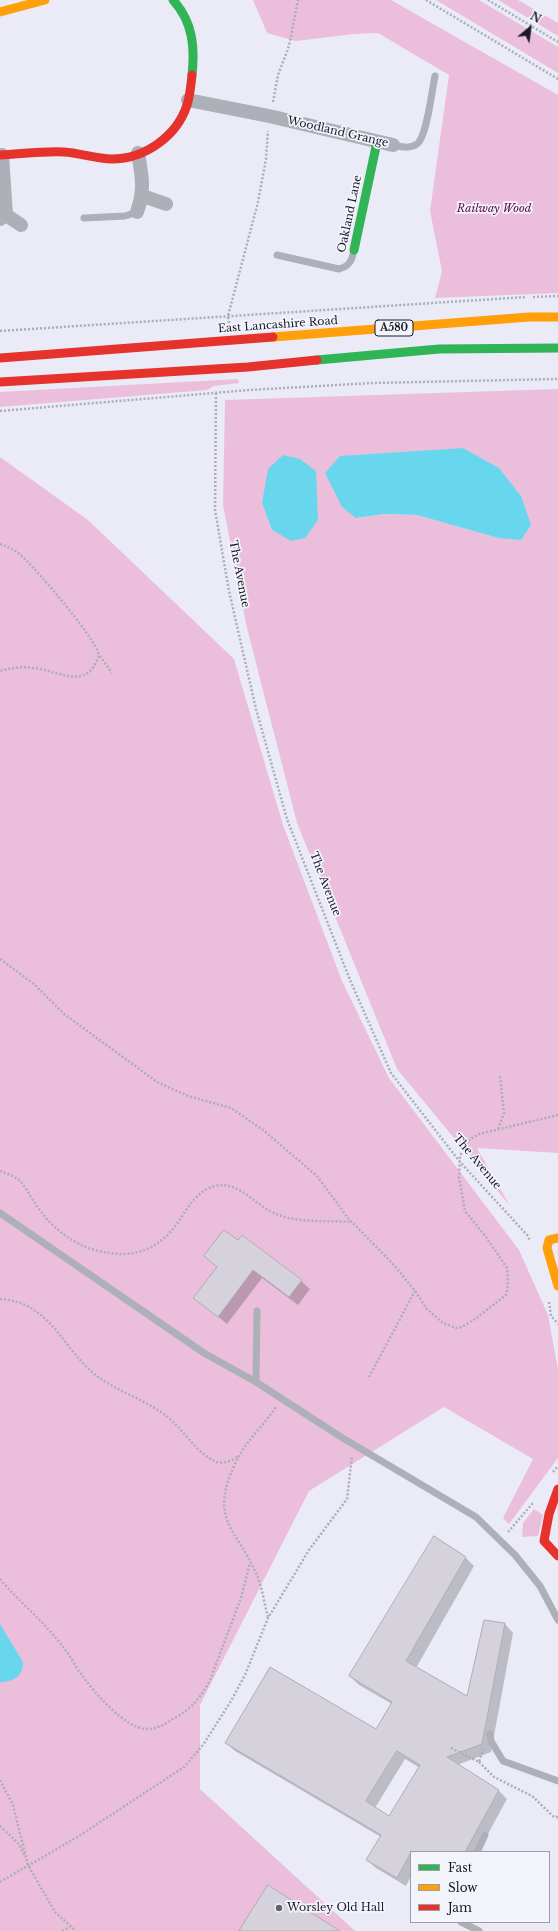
<!DOCTYPE html>
<html>
<head>
<meta charset="utf-8">
<style>
  body { margin:0 }
  #map { position:relative; width:558px; height:1931px; overflow:hidden; background:#eaebf6; font-family:"Libre Baskerville",serif }
  canvas { display:block }
  .legend { position:absolute; left:410px; top:1851px; width:140px; height:72px; box-sizing:border-box; background:#f4f5fc; border:1px solid #9c9da6; margin:0; padding:5px 7px; list-style:none; font-size:12px; color:#191a26 }
  .legend li { display:flex; align-items:center; gap:8px; height:20px }
  .legend b { width:20px; border:1px solid #9c9da6 }
  .north { position:absolute; left:510px; top:8px; width:40px; height:40px; -webkit-text-stroke:3px #f4f5fc; paint-order:stroke; rotate:29deg; font-size:11px; font-weight:700; line-height:16px; text-align:center; color:#191a26 }
  .north::after { content:''; display:block; margin:auto; width:14px; height:18px; background:#191a26; clip-path:polygon(50% 0,100% 100%,50% 72%,0 100%) }
</style>
</head>
<body>
<div id="map">
<canvas width="558" height="1931"></canvas>
<ul class="legend">
<li><b style="height:5px;background:#30b455"></b>Fast</li>
<li><b style="height:5px;background:#ff9f0a"></b>Slow</li>
<li><b style="height:5px;background:#e5322d"></b>Jam</li>
</ul>
<div class="north">N</div>
</div>
<script>
const g = document.querySelector('canvas').getContext('2d');
g.lineJoin = 'round';
function paint(path, color) {
  g.fillStyle = color;
  g.fill(path, 'evenodd');
}
function trace(path, color, width, dash) {
  g.strokeStyle = color;
  g.lineWidth = width;
  g.lineCap = dash ? 'butt' : 'round';
  g.setLineDash(dash || []);
  g.stroke(path);
}
function label(font, color, halo, rows, align = 'center') {
  g.font = font + ' "Libre Baskerville",serif';
  g.lineWidth = 3.5;
  g.setLineDash([]);
  g.textBaseline = 'middle';
  g.strokeStyle = halo;
  g.fillStyle = color;
  for (const [text, x, y, turn = 0] of rows) {
    g.save();
    g.translate(x, y);
    g.rotate((+turn || 0) * Math.PI / 180);
    g.textAlign = isNaN(turn) ? turn : align;
    if (halo) g.strokeText(text, 0, 0);
    g.fillText(text, 0, 0);
    g.restore();
  }
}
paint(new Path2D(`
  M 253,0 L 391,0 L 558,95 L 558,293 L 435,298 L 442,271 L 430,211 L 449,75 L 378,33 L 354,34 L 296,41 L 267,33 Z
  M 436,0 L 479,0 L 558,47 L 558,73 Z
  M 498,0 L 518,0 L 558,23 L 558,36 Z
  M 238,379 L 239,383 L 214,386 L 207,390 L 0,407 L 0,392 Z
  M 558,389 L 558,1153 L 477,1148 L 510,1206 L 397,1069 L 297,823 L 247,628 L 223,505 L 225,400 ZM 499,468 L 498,538 L 417,515 L 384,514 L 356,518 Z
  M 0,457 L 88,520 L 234,659 L 283,825 L 342,981 L 389,1078 L 519,1250 L 548,1315 L 558,1370 L 558,1458 L 509,1524 L 503,1518 L 533,1459 L 444,1407 L 309,1491 L 200,1705 L 200,1789 L 355,1931 L 0,1931 Z
  M 534,1509 L 543,1515 L 538,1536 L 522,1537 L 523,1523 Z`), '#ebbfdb');
paint(new Path2D(`
  M 463,448 L 499,468 L 521,496 L 531,525 L 521,540 L 498,538 L 417,515 L 384,514 L 356,518 L 342,507 L 325,473 L 340,456 Z
  M 283,455 L 300,459 L 316,471 L 318,520 L 305,538 L 291,541 L 272,530 L 262,503 L 268,469 Z
  M 0,1624 L 23,1662 C 24,1676 13,1682 0,1682 Z`), '#68d7ee');
paint(new Path2D(`
  M 238,1242 L 301,1281 L 310,1289 L 298,1305 L 262,1278 L 227,1324 L 195,1298 L 218,1268 L 206,1256 Z
  M 434,1538 L 466,1558 L 474,1566 L 416,1668 L 468,1697 L 485,1621 L 505,1624 L 513,1633 L 491,1752 L 457,1765 L 499,1791 L 507,1799 L 478,1852 L 411,1852 L 411,1876 L 406,1886 L 376,1868 L 367,1860 L 381,1837 L 235,1751 L 226,1743 L 376,1731 L 392,1704 L 359,1685 L 350,1676 ZM 405,1759 L 420,1768 L 390,1817 L 375,1808 Z`), '#0003');
const building = new Path2D(`
  M 224,1230 L 238,1240 L 242,1235 L 302,1280 L 289,1297 L 253,1270 L 218,1317 L 193,1298 L 217,1267 L 204,1256 Z
  M 434,1536 L 466,1557 L 406,1661 L 467,1696 L 484,1620 L 505,1623 L 482,1744 L 447,1757 L 499,1790 L 465,1852 L 411,1852 L 397,1878 L 366,1860 L 381,1835 L 225,1743 L 270,1667 L 376,1729 L 392,1702 L 349,1676 ZM 397,1751 L 420,1765 L 389,1816 L 366,1801 Z
  M 268,1885 L 340,1931 L 239,1931 Z`);
paint(building, '#d5d2dc');
trace(building, '#afacb7', 1);
trace(new Path2D(`
  M 426,0 L 558,79
  M 488,0 L 558,42
  M 273,102 L 278,75 L 289,46 L 298,0
  M 533,297 L 558,296
  M 229,323 L 228,316 L 258,202 L 266,159 L 268,131
  M 0,331 L 526,297
  M 216,393 L 215,510 L 229,591 L 256,709 L 287,819 L 350,980 L 391,1073 L 460,1162 L 528,1236 L 530,1241
  M 0,411 L 249,390 L 372,383 L 558,379
  M 0,544 C 9,547 17,551 24,558 C 40,574 94,636 99,655 C 87,692 60,671 34,668 C 22,666 11,668 0,671
  M 100,656 L 112,673
  M 0,959 L 34,984 L 64,1014 L 157,1082 L 188,1096 L 231,1108 L 263,1130 L 317,1176 L 348,1218 L 394,1265 L 415,1291 L 427,1309 L 443,1323 L 456,1328 L 462,1327 L 475,1319 L 506,1295 L 508,1285 L 507,1268 L 486,1237 L 465,1211 L 459,1178 L 460,1156 L 465,1146 L 470,1139 L 479,1134 L 558,1115
  M 498,1129 L 504,1113 L 500,1076
  M 0,1171 C 7,1174 16,1176 21,1182 C 27,1189 31,1198 36,1205 C 50,1226 73,1245 98,1251 C 134,1259 158,1251 179,1221 C 188,1207 198,1190 215,1186 C 238,1180 255,1205 274,1213 C 297,1224 327,1220 352,1222
  M 0,1299 C 51,1302 62,1349 97,1376 C 118,1392 144,1399 165,1415 C 182,1427 197,1455 217,1462 C 225,1464 233,1460 239,1456
  M 549,1302 L 551,1316 L 558,1324
  M 369,1377 L 415,1291
  M 553,1472 L 558,1466
  M 508,1532 L 533,1503
  M 0,1579 C 21,1604 47,1624 66,1651 C 72,1658 75,1667 81,1674 C 93,1691 125,1729 147,1729 C 157,1729 165,1724 173,1719 C 190,1710 201,1698 210,1680 L 241,1598 L 250,1563
  M 268,1617 C 264,1603 262,1586 256,1573 C 235,1526 209,1520 235,1464 C 244,1443 263,1426 276,1407
  M 451,1748 L 479,1762 L 483,1749
  M 479,1762 L 494,1777 L 532,1796 L 554,1817 L 558,1817
  M 0,1780 L 13,1805 L 28,1865 L 55,1912 L 76,1931
  M 0,1826 L 19,1844 L 25,1857
  M 0,1882 L 79,1836 L 184,1767 L 203,1745 L 231,1701 L 245,1675 L 268,1618 L 309,1550 L 347,1499 L 352,1456
  M 62,1931 L 70,1927`), '#abaeb4', 2.5, [2, 2]);
trace(new Path2D(`
  M 393,145 C 401,147 410,149 417,144 C 427,137 432,89 435,76
  M 84,218 L 125,216 L 137,212
  M 277,255 L 339,269 C 350,266 352,260 354,250
  M 0,1213 L 204,1353 L 256,1382
  M 257,1311 L 256,1382 L 341,1437 L 476,1517 L 515,1555 L 540,1586 L 558,1620
  M 490,1734 L 491,1741 L 503,1761 L 558,1781
  M 477,1852 L 485,1835
  M 461,1922 L 479,1931`), '#adb0b6', 7);
trace(new Path2D(`
  M 188,100 L 269,116 L 393,145
  M 143,196 L 166,204
  M 137,212 C 145,189 142,177 138,153
  M 6,215 L 21,225
  M 0,219 L 6,215 L 2,155`), '#adb0b6', 14);
trace(new Path2D(`
  M 173,0 C 193,22 195,47 192,75
  M 354,250 L 377,142
  M 317,360 L 439,349 L 558,348`), '#30b455', 9);
trace(new Path2D(`
  M 0,12 L 45,0
  M 273,337 L 529,317 L 558,317
  M 558,1238 L 549,1240 L 547,1248 L 558,1286`), '#ff9f0a', 9);
trace(new Path2D(`
  M 0,155 C 21,154 43,151 64,152 C 80,153 96,159 112,159 C 145,159 177,136 187,105 C 190,96 191,85 192,75
  M 0,358 L 273,337
  M 0,382 L 248,367 L 317,360
  M 558,1489 L 549,1514 L 544,1541 L 558,1556`), '#e5322d', 9);
for (const [x, y, r, color] of [
  [279,1908,4,"#62636f"]
]) {
  const dot = new Path2D();
  dot.arc(x, y, r, 0, 2 * Math.PI);
  g.fillStyle = color;
  g.fill(dot);
  trace(dot, '#f4f5fc', 1.5);
}
for (const [x, y, w] of [
  [394,328,38]
]) {
  const box = new Path2D();
  box.roundRect(x - w / 2, y - 8, w, 16, 3);
  g.fillStyle = '#f4f5fc';
  g.fill(box);
  trace(box, '#191a26', 1);
}
label('bold 10px', '#191a26', null, [
  ["A580",394,328]
]);
label('11px', '#191a26', '#f4f5fc', [
  ["Woodland Grange",338,132,13],
  ["Oakland Lane",350,214,-78],
  ["East Lancashire Road",278,325,-4],
  ["The Avenue",239,574,79],
  ["The Avenue",325,884,69],
  ["The Avenue",477,1162,50]
]);
label('italic 11px', '#5d073f', '#f4f5fc', [
  ["Railway Wood",494,209]
]);
label('11px', '#191a26', '#f4f5fc', [
  ["Worsley Old Hall",287,1908]
], 'left');
</script>
</body>
</html>
